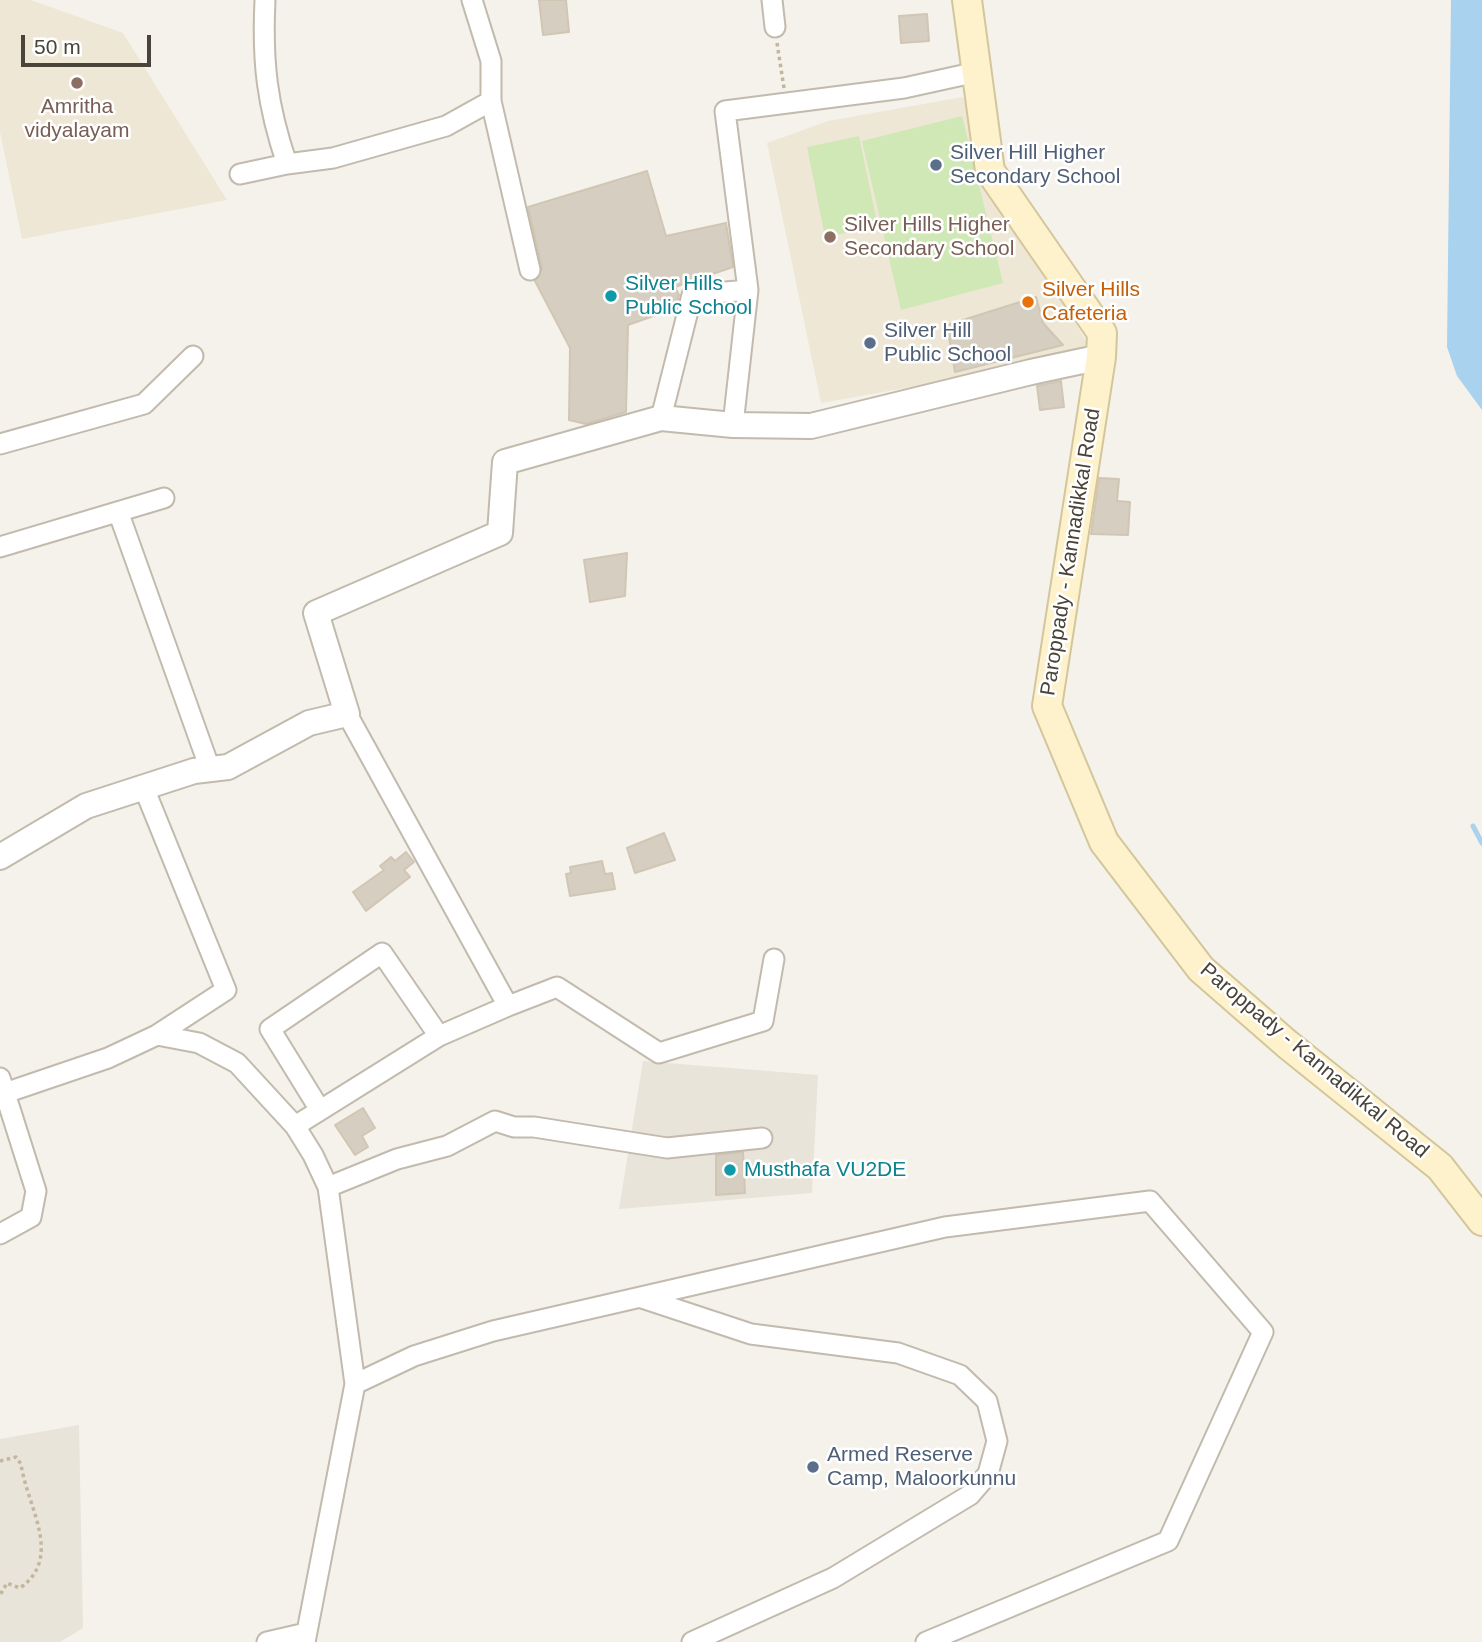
<!DOCTYPE html>
<html>
<head>
<meta charset="utf-8">
<style>
  body { margin:0 }
  #map { position:relative; width:1482px; height:1642px; overflow:hidden; background:#f5f2eb; font-family:Helvetica,sans-serif }
  canvas { display:block }
  .scale { position:absolute; left:21px; top:35px; width:130px; height:32px; box-sizing:border-box; border:4px solid #494339; border-top:0; padding-left:9px; font-size:21px; line-height:24px; white-space:nowrap; color:#494339; -webkit-text-stroke:5px #fff; paint-order:stroke }
</style>
</head>
<body>
<div id="map">
<canvas width="1482" height="1642"></canvas>
<div class="scale">50 m</div>
</div>
<script>
const g = document.querySelector('canvas').getContext('2d');
g.lineJoin = 'round';
function paint(path, color) {
  g.fillStyle = color;
  g.fill(path, 'evenodd');
}
function trace(path, color, width, dash) {
  g.strokeStyle = color;
  g.lineWidth = width;
  g.lineCap = dash ? 'butt' : 'round';
  g.setLineDash(dash || []);
  g.stroke(path);
}
function label(font, color, halo, rows, align = 'center') {
  g.font = font + ' Helvetica,sans-serif';
  g.lineWidth = 5;
  g.setLineDash([]);
  g.textBaseline = 'middle';
  g.strokeStyle = halo;
  g.fillStyle = color;
  for (const [text, x, y, turn = 0] of rows) {
    g.save();
    g.translate(x, y);
    g.rotate((+turn || 0) * Math.PI / 180);
    g.textAlign = isNaN(turn) ? turn : align;
    if (halo) g.strokeText(text, 0, 0);
    g.fillText(text, 0, 0);
    g.restore();
  }
}
paint(new Path2D(`
  M 643,1061 L 818,1075 L 812,1193 L 619,1209 Z
  M 79,1425 L 83,1628 L 60,1642 L 0,1642 L 0,1439 Z`), '#e9e4d9');
paint(new Path2D(`
  M 0,0 L 31,0 L 123,33 L 227,200 L 22,239 L 0,132 Z
  M 963,97 L 994,191 L 1093,352 L 1009,370 L 821,403 L 767,143 L 828,121 Z`), '#eee7d5');
paint(new Path2D(`
  M 962,116 L 1003,283 L 901,310 L 862,141 Z
  M 859,136 L 878,227 L 825,237 L 807,147 Z`), '#d0e8b5');
paint(new Path2D(`
  M 1451,0 L 1482,0 L 1482,410 L 1457,376 L 1447,347 Z`), '#a9d2ef');
trace(new Path2D(`
  M 1473,826 L 1482,843`), '#a9d2ef', 5);
const building = new Path2D(`
  M 539,0 L 566,0 L 569,32 L 543,35 Z
  M 927,14 L 929,41 L 901,43 L 899,16 Z
  M 647,171 L 666,236 L 726,223 L 733,267 L 675,287 L 679,295 L 676,308 L 628,325 L 626,412 L 586,424 L 569,420 L 570,348 L 535,281 L 542,268 L 528,207 Z
  M 1036,297 L 1043,323 L 1063,345 L 955,372 L 947,325 Z
  M 1061,381 L 1064,407 L 1040,410 L 1037,386 Z
  M 1099,478 L 1119,479 L 1117,501 L 1130,502 L 1128,535 L 1091,534 Z
  M 627,553 L 625,596 L 590,602 L 584,560 Z
  M 664,833 L 675,860 L 635,873 L 627,848 Z
  M 406,852 L 414,862 L 404,870 L 410,877 L 366,911 L 353,892 L 384,870 L 380,866 L 391,857 L 395,861 Z
  M 602,861 L 605,874 L 612,873 L 615,889 L 570,896 L 566,874 L 571,873 L 570,867 Z
  M 363,1108 L 375,1128 L 362,1136 L 368,1147 L 355,1155 L 335,1125 Z
  M 743,1152 L 745,1193 L 716,1195 L 716,1155 Z`);
paint(building, '#d6cec0');
trace(building, '#d1c6b4', 2);
const minor = new Path2D(`
  M 265,0 C 262,62 267,105 287,164 L 333,158 L 446,126 L 491,101 L 491,61 L 472,0
  M 772,0 L 775,27
  M 491,101 L 530,270
  M 240,174 L 287,164
  M 661,418 L 692,295 L 748,290
  M 733,425 L 748,290 L 725,111 L 904,88 L 977,72
  M 0,444 L 144,404 L 193,356
  M 119,514 L 210,769
  M 0,547 L 164,498
  M 347,714 L 508,1006 L 557,987 L 659,1053 L 763,1021 L 774,959
  M 144,788 L 226,990 L 157,1035
  M 439,1036 L 508,1006
  M 0,1078 L 5,1093 L 108,1058 L 157,1035 L 199,1043 L 237,1063 L 295,1126 L 313,1155 L 328,1187 L 355,1384 L 305,1642
  M 295,1126 L 439,1036 L 382,953 L 270,1029 L 320,1110
  M 328,1187 L 397,1159 L 447,1146 L 495,1121 L 514,1127 L 534,1127 L 667,1148 L 762,1138
  M 0,1234 L 31,1217 L 36,1191 L 5,1093
  M 642,1298 L 751,1334 L 898,1353 L 960,1375 L 987,1401 L 997,1441 L 988,1474 L 970,1495 L 833,1578 L 692,1642
  M 355,1384 L 414,1356 L 493,1331 L 945,1227 L 1150,1201 L 1263,1332 L 1168,1541 L 926,1642
  M 267,1642 L 306,1633`);
const tertiary = new Path2D(`
  M 0,857 L 86,806 L 194,771 L 228,767 L 309,723 L 347,714 L 316,613 L 500,533 L 505,462 L 661,418 L 733,425 L 811,426 L 1031,372 L 1101,357`);
const secondary = new Path2D(`
  M 967,0 L 990,171 L 1102,333 L 1101,357 L 1047,706 L 1104,842 L 1201,969 L 1287,1044 L 1440,1167 L 1482,1221`);
trace(minor, '#c1baad', 23);
trace(tertiary, '#c1baad', 28);
trace(secondary, '#d4c69b', 32);
trace(new Path2D(`
  M 777,43 L 784,88
  M 0,1461 L 16,1457 L 21,1464 C 27,1507 64,1557 20,1588 L 7,1583 L 0,1595`), '#c2b69f', 3.5, [3.5, 3.5]);
trace(minor, '#fff', 19);
trace(tertiary, '#fff', 24);
trace(secondary, '#fdf2cc', 28);
for (const [x, y, r, color] of [
  [77,83,7,"#8d6e63"],
  [936,165,7,"#5c6f8a"],
  [830,237,7,"#8d6e63"],
  [611,296,7,"#0f9aa8"],
  [1028,302,7,"#e8710a"],
  [870,343,7,"#5c6f8a"],
  [730,1170,7,"#0f9aa8"],
  [813,1467,7,"#5c6f8a"]
]) {
  const dot = new Path2D();
  dot.arc(x, y, r, 0, 2 * Math.PI);
  g.fillStyle = color;
  g.fill(dot);
  trace(dot, '#fff', 2.5);
}
label('21px', '#785e54', '#fff', [
  ["Amritha",77,107],
  ["vidyalayam",77,131],
  ["Silver Hills Higher",844,225,"left"],
  ["Secondary School",844,249,"left"]
]);
label('21px', '#4e5e75', '#fff', [
  ["Silver Hill Higher",950,153],
  ["Secondary School",950,177],
  ["Silver Hill",884,331],
  ["Public School",884,355],
  ["Armed Reserve",827,1455],
  ["Camp, Maloorkunnu",827,1479]
], 'left');
label('21px', '#0d838f', '#fff', [
  ["Silver Hills",625,284],
  ["Public School",625,308],
  ["Musthafa VU2DE",744,1170]
], 'left');
label('21px', '#c56008', '#fff', [
  ["Silver Hills",1042,290],
  ["Cafeteria",1042,314]
], 'left');
label('21px', '#494339', '#fff', [
  ["Paroppady - Kannadikkal Road",1071,552,-81],
  ["Paroppady - Kannadikkal Road",1314,1061,40]
]);
</script>
</body>
</html>
